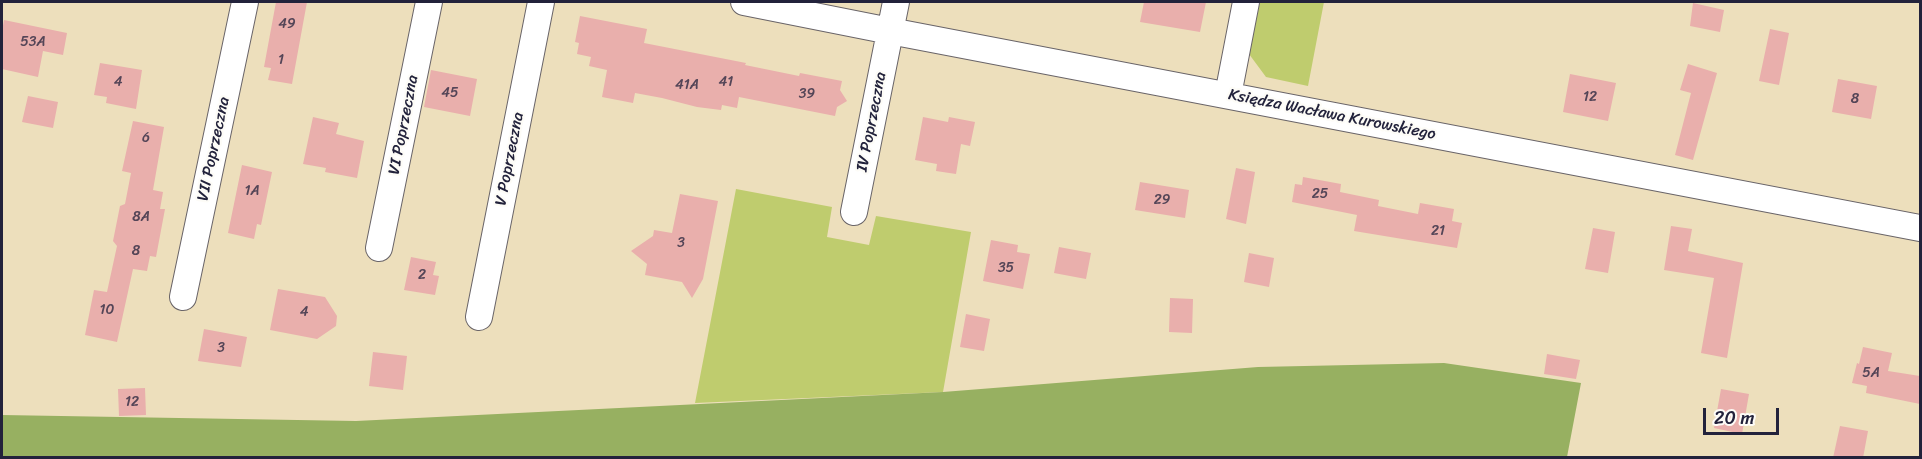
<!DOCTYPE html>
<html>
<head>
<meta charset="utf-8">
<style>
  body { margin:0 }
  #map { position:relative; width:1922px; height:459px; overflow:hidden; background:#eddfbc; font-family:Sriracha,sans-serif }
  canvas { display:block }
  .frame { position:absolute; inset:0; border:3px solid #22223b; pointer-events:none }
  .scale { position:absolute; left:1703px; top:408px; width:76px; height:27px; box-sizing:border-box; border:3px solid #22223b; border-top:0; padding-left:8px; font-size:18px; line-height:21px; white-space:nowrap; color:#22223b; -webkit-text-stroke:4px #fdfcf7; paint-order:stroke }
</style>
</head>
<body>
<div id="map">
<canvas width="1922" height="459"></canvas>
<div class="frame"></div>
<div class="scale">20 m</div>
</div>
<script>
const g = document.querySelector('canvas').getContext('2d');
g.lineJoin = 'round';
function paint(path, color) {
  g.fillStyle = color;
  g.fill(path, 'evenodd');
}
function trace(path, color, width, dash) {
  g.strokeStyle = color;
  g.lineWidth = width;
  g.lineCap = dash ? 'butt' : 'round';
  g.setLineDash(dash || []);
  g.stroke(path);
}
function label(font, color, halo, rows, align = 'center') {
  g.font = font + ' Sriracha,sans-serif';
  g.lineWidth = 4.5;
  g.setLineDash([]);
  g.textBaseline = 'middle';
  g.strokeStyle = halo;
  g.fillStyle = color;
  for (const [text, x, y, turn = 0] of rows) {
    g.save();
    g.translate(x, y);
    g.rotate((+turn || 0) * Math.PI / 180);
    g.textAlign = isNaN(turn) ? turn : align;
    if (halo) g.strokeText(text, 0, 0);
    g.fillText(text, 0, 0);
    g.restore();
  }
}
paint(new Path2D(`
  M 1260,2 L 1324,2 L 1308,86 L 1266,77 L 1249,54 Z
  M 736,189 L 832,207 L 827,237 L 869,245 L 876,216 L 971,232 L 943,392 L 695,403 Z`), '#bfcc6e');
paint(new Path2D(`
  M 1444,363 L 1581,383 L 1567,457 L 2,457 L 2,415 L 356,421 L 943,392 L 1258,367 Z`), '#97b061');
paint(new Path2D(`
  M 276,2 L 307,2 L 292,84 L 268,80 L 271,68 L 264,67 Z
  M 1144,2 L 1206,2 L 1200,32 L 1140,22 Z
  M 1693,3 L 1724,10 L 1720,32 L 1690,26 Z
  M 580,16 L 647,29 L 644,43 L 746,63 L 745,65 L 799,76 L 800,73 L 842,81 L 840,90 L 847,101 L 837,107 L 835,116 L 739,97 L 737,108 L 722,105 L 721,110 L 697,107 L 662,98 L 635,93 L 633,103 L 602,97 L 607,70 L 589,66 L 591,57 L 577,54 L 579,43 L 575,42 Z
  M 4,20 L 67,33 L 63,55 L 43,51 L 38,77 L 2,69 L 2,31 Z
  M 1770,29 L 1789,33 L 1779,85 L 1759,81 Z
  M 100,63 L 142,70 L 136,109 L 106,103 L 107,97 L 94,95 Z
  M 1688,64 L 1717,73 L 1693,160 L 1675,155 L 1691,93 L 1680,90 Z
  M 431,70 L 477,79 L 470,116 L 424,107 Z
  M 1570,74 L 1616,83 L 1608,121 L 1563,112 Z
  M 1838,79 L 1877,86 L 1871,119 L 1832,112 Z
  M 28,96 L 58,102 L 53,128 L 22,122 Z
  M 313,117 L 339,123 L 336,134 L 364,141 L 357,178 L 325,172 L 326,168 L 303,164 Z
  M 923,117 L 948,122 L 949,117 L 975,122 L 970,146 L 961,144 L 956,174 L 936,171 L 937,164 L 915,160 Z
  M 133,121 L 164,127 L 153,190 L 163,192 L 160,209 L 165,209 L 156,257 L 150,256 L 147,271 L 133,269 L 117,342 L 85,335 L 94,290 L 107,292 L 117,246 L 113,241 L 120,206 L 125,204 L 131,173 L 122,171 Z
  M 242,165 L 272,172 L 261,225 L 257,224 L 254,239 L 228,233 Z
  M 1236,168 L 1255,172 L 1246,224 L 1226,219 Z
  M 1303,177 L 1341,184 L 1340,192 L 1379,200 L 1378,206 L 1418,214 L 1420,203 L 1454,209 L 1452,221 L 1462,223 L 1457,248 L 1354,231 L 1357,215 L 1292,202 L 1295,184 L 1302,185 Z
  M 1140,182 L 1189,190 L 1185,218 L 1135,210 Z
  M 680,194 L 718,201 L 703,279 L 692,298 L 682,282 L 645,275 L 647,264 L 631,251 L 653,236 L 654,230 L 672,233 Z
  M 1671,226 L 1692,229 L 1688,251 L 1743,263 L 1727,358 L 1701,353 L 1714,278 L 1664,270 Z
  M 1593,228 L 1615,232 L 1608,273 L 1585,269 Z
  M 991,240 L 1018,245 L 1017,252 L 1030,254 L 1023,289 L 983,281 Z
  M 1059,247 L 1091,253 L 1086,279 L 1054,273 Z
  M 1249,253 L 1274,258 L 1269,287 L 1244,282 Z
  M 411,257 L 436,262 L 433,275 L 439,276 L 435,295 L 404,290 Z
  M 278,289 L 325,297 L 337,316 L 336,326 L 317,339 L 270,330 Z
  M 1170,298 L 1193,299 L 1192,333 L 1169,332 Z
  M 966,314 L 990,319 L 984,351 L 960,347 Z
  M 204,329 L 247,337 L 241,367 L 198,361 Z
  M 1863,347 L 1892,353 L 1888,371 L 1920,376 L 1920,404 L 1866,393 L 1867,386 L 1852,383 L 1857,363 L 1859,364 Z
  M 373,352 L 407,356 L 403,390 L 369,386 Z
  M 1547,354 L 1580,360 L 1576,379 L 1544,374 Z
  M 145,388 L 146,415 L 119,416 L 118,389 Z
  M 1721,389 L 1749,394 L 1742,434 L 1714,428 Z
  M 1840,426 L 1868,431 L 1863,458 L 1833,458 Z`), '#e9afac');
const street = new Path2D(`
  M 744,2 L 890,31 L 1920,228
  M 1228,95 L 1246,2
  M 854,212 L 896,2
  M 379,248 L 429,2
  M 183,297 L 245,2
  M 479,317 L 541,2`);
trace(street, '#696468', 28);
trace(street, '#fff', 26);
label('14px', '#544557', null, [
  ["49",287,24],
  ["53A",33,42],
  ["1",281,60],
  ["4",118,82],
  ["41",726,82],
  ["41A",687,85],
  ["45",450,93],
  ["39",807,94],
  ["12",1590,97],
  ["8",1855,99],
  ["6",146,138],
  ["1A",252,191],
  ["25",1320,194],
  ["29",1162,200],
  ["8A",141,217],
  ["21",1438,231],
  ["3",681,243],
  ["8",136,251],
  ["35",1006,268],
  ["2",422,275],
  ["10",107,310],
  ["4",304,312],
  ["3",221,348],
  ["5A",1871,373],
  ["12",132,402]
]);
label('16px', '#22223b', '#fdfcf7', [
  ["Księdza Wacława Kurowskiego",1332,115,11],
  ["IV Poprzeczna",872,122,-79],
  ["VI Poprzeczna",404,125,-79],
  ["VII Poprzeczna",214,149,-78],
  ["V Poprzeczna",510,159,-79]
]);
</script>
</body>
</html>
